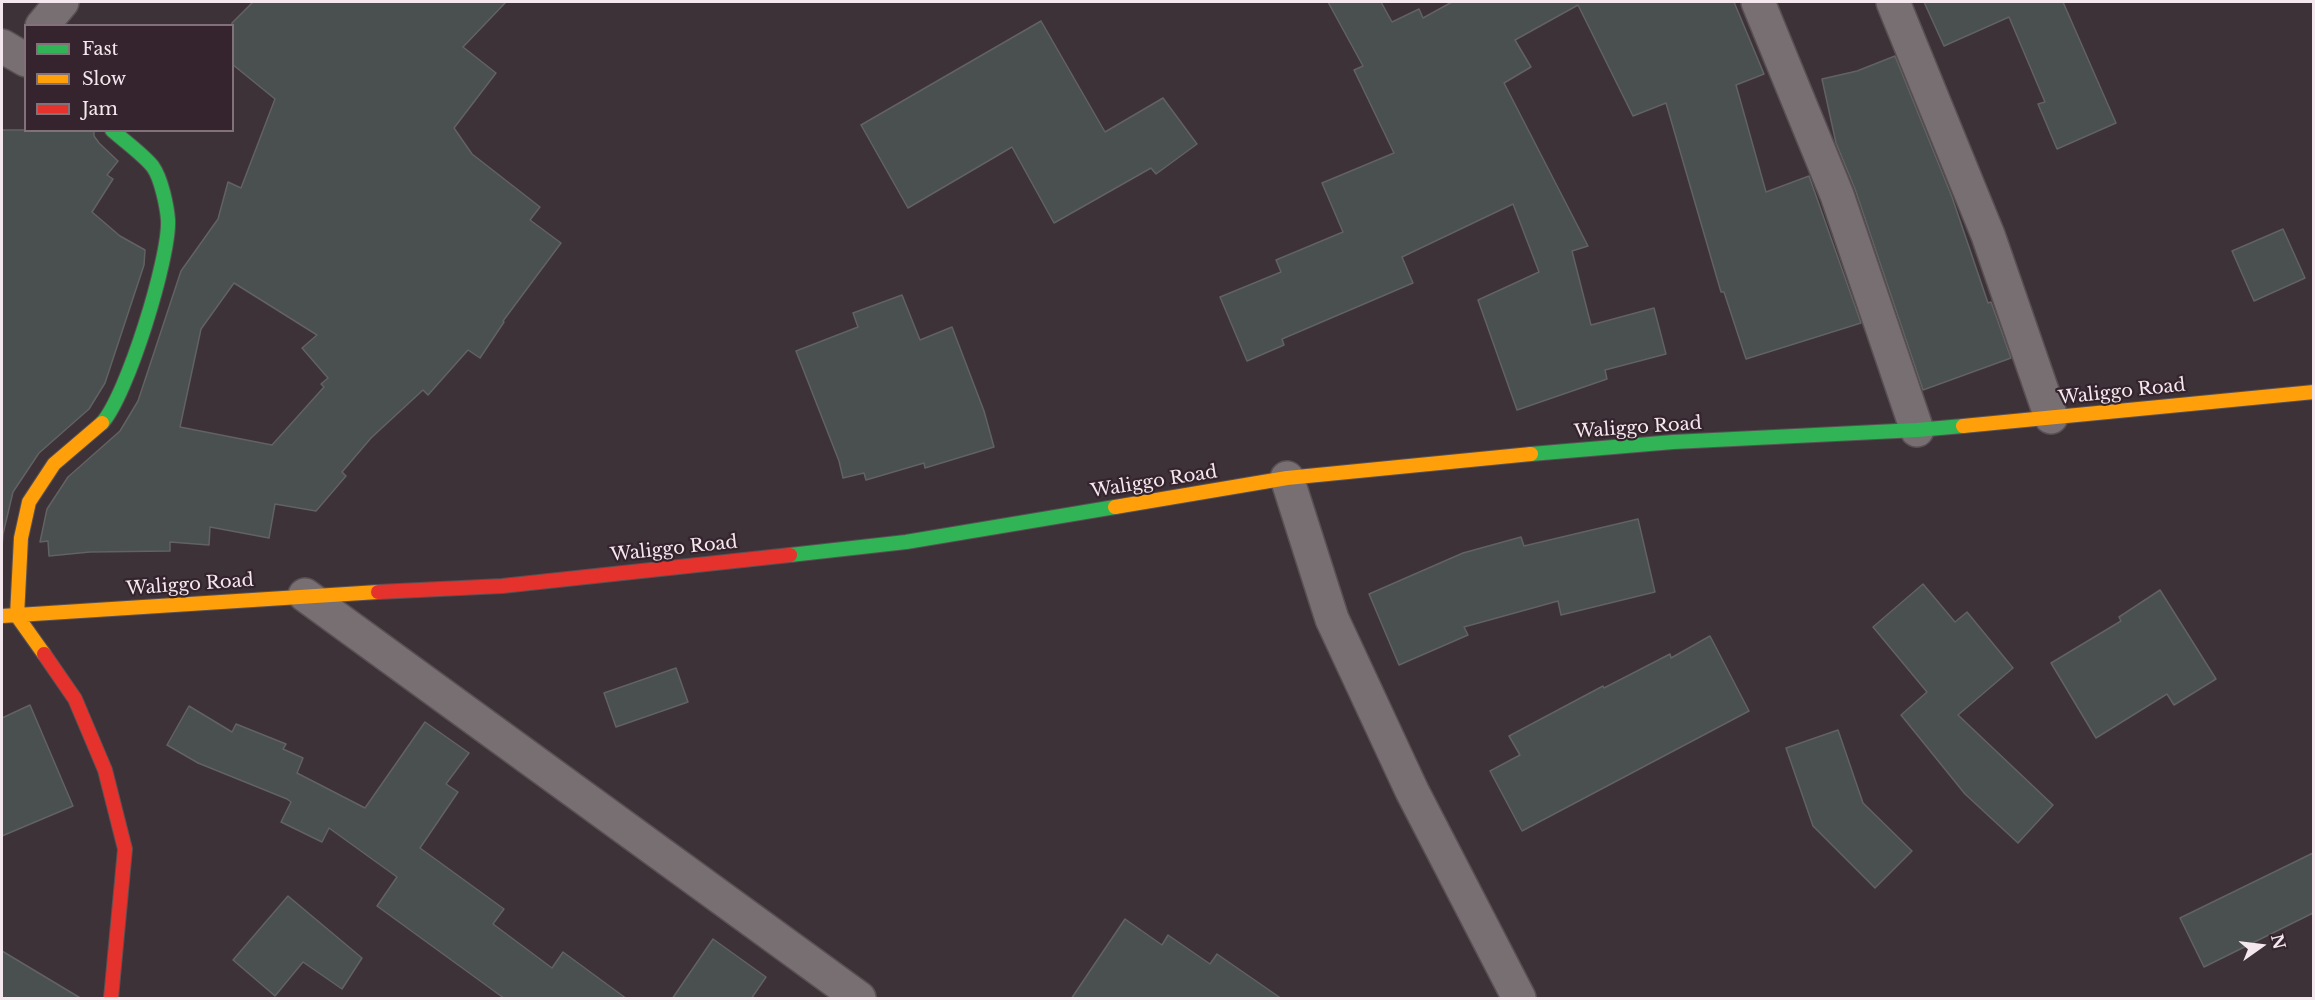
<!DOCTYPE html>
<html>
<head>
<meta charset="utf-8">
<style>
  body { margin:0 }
  #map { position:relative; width:2315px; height:1000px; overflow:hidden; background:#3c3237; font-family:"Libre Baskerville",serif }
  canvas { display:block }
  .frame { position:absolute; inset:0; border:3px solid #f4e8ee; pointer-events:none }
  .legend { position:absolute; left:24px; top:24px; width:210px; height:108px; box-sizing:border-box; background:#35242d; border:2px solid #81727a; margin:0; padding:8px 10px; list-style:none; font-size:18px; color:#f4e8ee }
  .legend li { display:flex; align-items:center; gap:12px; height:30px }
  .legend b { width:30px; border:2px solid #81727a }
  .north { position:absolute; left:2231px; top:916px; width:60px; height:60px; -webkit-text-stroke:4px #35242d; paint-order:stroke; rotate:76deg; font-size:16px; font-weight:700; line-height:24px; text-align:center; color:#f4e8ee }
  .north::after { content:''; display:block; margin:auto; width:21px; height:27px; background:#f4e8ee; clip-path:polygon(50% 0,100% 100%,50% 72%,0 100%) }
</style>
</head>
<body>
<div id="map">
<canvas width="2315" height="1000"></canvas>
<div class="frame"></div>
<ul class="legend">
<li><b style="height:8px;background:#30b455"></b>Fast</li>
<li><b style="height:8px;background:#ff9f0a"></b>Slow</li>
<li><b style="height:8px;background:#e5322d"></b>Jam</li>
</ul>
<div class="north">N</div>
</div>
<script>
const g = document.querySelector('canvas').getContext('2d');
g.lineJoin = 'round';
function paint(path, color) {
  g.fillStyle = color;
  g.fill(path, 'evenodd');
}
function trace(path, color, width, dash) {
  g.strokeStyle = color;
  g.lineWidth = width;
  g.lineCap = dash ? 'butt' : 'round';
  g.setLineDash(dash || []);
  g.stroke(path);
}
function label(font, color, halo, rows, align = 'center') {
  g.font = font + ' "Libre Baskerville",serif';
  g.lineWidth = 4.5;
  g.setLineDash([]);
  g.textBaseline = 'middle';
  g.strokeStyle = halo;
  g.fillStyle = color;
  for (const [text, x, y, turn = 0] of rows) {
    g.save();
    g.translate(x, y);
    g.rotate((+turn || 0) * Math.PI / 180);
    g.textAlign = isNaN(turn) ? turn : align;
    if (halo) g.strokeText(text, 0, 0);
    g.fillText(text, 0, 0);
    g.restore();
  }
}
const building = new Path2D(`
  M 253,2 L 506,2 L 463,47 L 496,73 L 454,128 L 472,154 L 540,207 L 530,220 L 561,243 L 503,321 L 504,322 L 480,358 L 468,350 L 428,395 L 423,390 L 371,438 L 342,472 L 346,476 L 316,511 L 275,504 L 269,538 L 210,527 L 209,545 L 170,542 L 170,551 L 90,552 L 49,556 L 48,541 L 40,542 L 47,509 L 68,477 L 120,431 L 138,401 L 181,271 L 218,219 L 228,182 L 241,188 L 275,99 L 232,64 L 232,23 ZM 234,283 L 317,335 L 302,348 L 328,378 L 321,384 L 324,387 L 272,445 L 180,427 L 201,329 Z
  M 1328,2 L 1381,2 L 1392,22 L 1419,9 L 1423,18 L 1452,2 L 1734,2 L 1764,74 L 1736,85 L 1766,192 L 1809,176 L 1861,323 L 1746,359 L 1724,292 L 1721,292 L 1666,103 L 1633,116 L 1578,5 L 1515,40 L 1531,67 L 1504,83 L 1588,246 L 1572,251 L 1591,325 L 1654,308 L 1666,354 L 1605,370 L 1607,379 L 1517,410 L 1478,300 L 1539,272 L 1513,204 L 1402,257 L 1413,283 L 1282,339 L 1284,345 L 1247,361 L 1220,297 L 1281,272 L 1276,260 L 1343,232 L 1322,183 L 1394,153 L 1354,70 L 1363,66 Z
  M 1924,2 L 2063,2 L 2116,123 L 2057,149 L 2038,104 L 2045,102 L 2009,17 L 1944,46 Z
  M 1041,21 L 1105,132 L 1163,98 L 1197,144 L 1156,174 L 1151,168 L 1054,223 L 1012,147 L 908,208 L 861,125 Z
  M 1895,56 L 1952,197 L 1988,303 L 1991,302 L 2011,358 L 1923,390 L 1855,189 L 1836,143 L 1822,79 L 1857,71 Z
  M 2,130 L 94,130 L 94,136 L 99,143 L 118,161 L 107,175 L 113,179 L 92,212 L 120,236 L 145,250 L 144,265 L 105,383 L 89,409 L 39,453 L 13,492 L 3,534 L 2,548 Z
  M 2283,229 L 2305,278 L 2254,301 L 2232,251 Z
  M 902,295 L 920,340 L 952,327 L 984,411 L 994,447 L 925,468 L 924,463 L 866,480 L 864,473 L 843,478 L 839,461 L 796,351 L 858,327 L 853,313 Z
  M 1638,519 L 1655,592 L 1561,615 L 1558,601 L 1464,627 L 1468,635 L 1399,665 L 1369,594 L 1463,553 L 1521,537 L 1524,546 Z
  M 1923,584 L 1955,622 L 1967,612 L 2013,668 L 1958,715 L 2053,805 L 2018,843 L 1965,794 L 1901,715 L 1927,692 L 1873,627 Z
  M 2160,590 L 2216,679 L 2174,705 L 2167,694 L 2096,738 L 2051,663 L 2121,621 L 2119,617 Z
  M 1710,636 L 1749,711 L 1522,831 L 1490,771 L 1520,755 L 1509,736 L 1603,686 L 1604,688 L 1670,654 L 1671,658 Z
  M 676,668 L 688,702 L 616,727 L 604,693 Z
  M 30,705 L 73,806 L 2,836 L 2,718 Z
  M 189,706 L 232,732 L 236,724 L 286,744 L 283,749 L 303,758 L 297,773 L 365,808 L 425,722 L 469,753 L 446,784 L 458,792 L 420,848 L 504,909 L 493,924 L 552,968 L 563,952 L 627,999 L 505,999 L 377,906 L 397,877 L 329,828 L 322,842 L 281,822 L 291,802 L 287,799 L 198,763 L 167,745 Z
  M 1838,730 L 1863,803 L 1912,851 L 1875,888 L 1813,826 L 1786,748 Z
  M 2313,853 L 2313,913 L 2204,967 L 2180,918 Z
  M 288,896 L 362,958 L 342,989 L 303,962 L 275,996 L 233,960 Z
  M 1125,919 L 1162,945 L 1168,935 L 1210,964 L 1217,954 L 1282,999 L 1071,999 Z
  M 713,939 L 766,977 L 751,999 L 672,999 Z
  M 2,951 L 82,999 L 2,999 Z`);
paint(building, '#49504f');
trace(building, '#626263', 1.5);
const street = new Path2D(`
  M 1758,2 L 1837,195 L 1917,430
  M 1893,2 L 1988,235 L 2051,417
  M 42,26 L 62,2
  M 2,46 L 26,60
  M 1287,478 L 1332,619 L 1412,791 L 1519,998
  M 305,595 L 859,998`);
const fast = new Path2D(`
  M 102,423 C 127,396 170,257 168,220 C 167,206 161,178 153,167 C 145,156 123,140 112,130
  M 1531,454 L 1673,442 L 1917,430 L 1963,426
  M 790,555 L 906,542 L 1115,507`);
const slow = new Path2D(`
  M 1963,426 L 2314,392
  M 1115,507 L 1287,478 L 1531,454
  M 2,616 L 378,592
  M 44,654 L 17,616 L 21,538 L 29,502 L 54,464 L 102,423`);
const jam = new Path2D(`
  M 378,592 L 502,586 L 790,555
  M 44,654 L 75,699 L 105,770 L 125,849 L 111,998`);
trace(street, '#595054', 36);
trace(fast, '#595054', 16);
trace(slow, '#595054', 16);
trace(jam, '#595054', 16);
trace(street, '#776f72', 33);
trace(fast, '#30b455', 14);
trace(slow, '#ff9f0a', 14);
trace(jam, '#e5322d', 14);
label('18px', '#f4e8ee', '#35242d', [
  ["Waliggo Road",2122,392,-6],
  ["Waliggo Road",1638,428,-4],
  ["Waliggo Road",1154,482,-9],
  ["Waliggo Road",674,549,-6],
  ["Waliggo Road",190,585,-4]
]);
</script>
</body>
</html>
